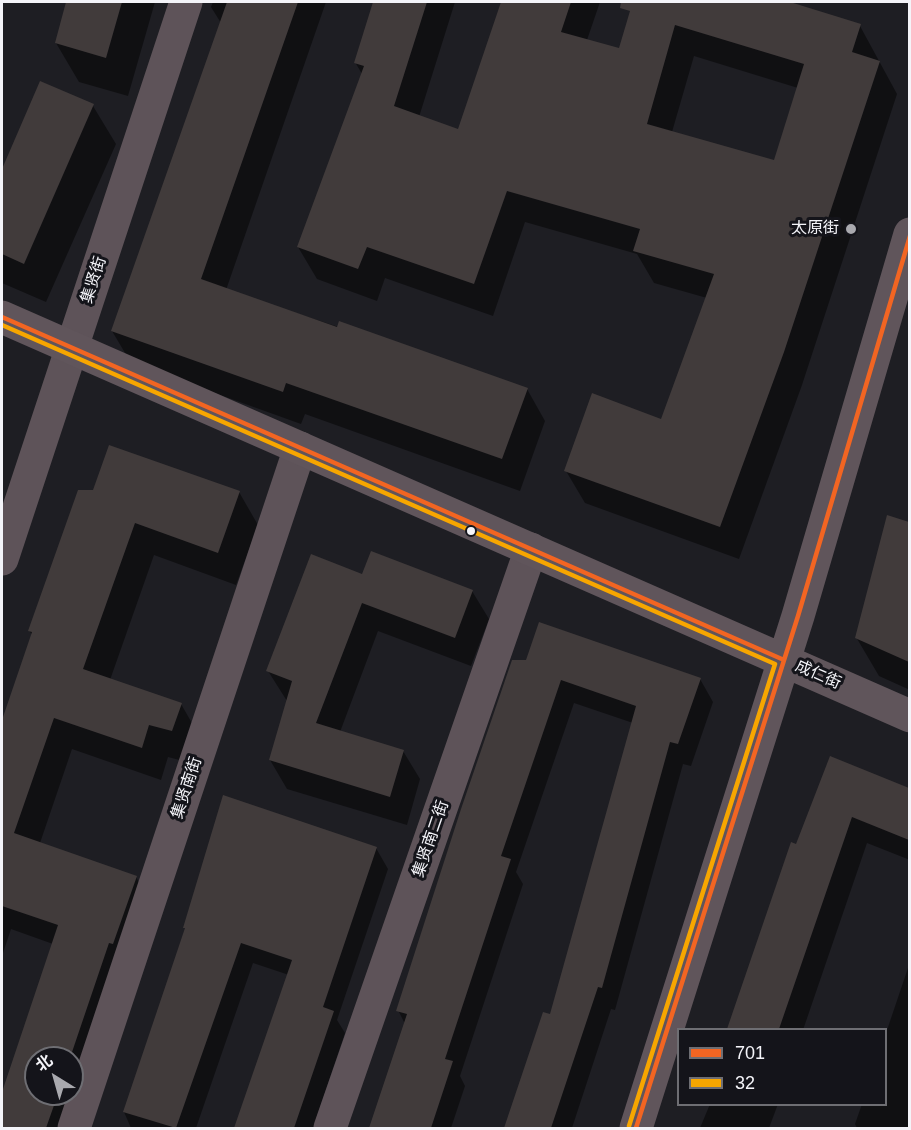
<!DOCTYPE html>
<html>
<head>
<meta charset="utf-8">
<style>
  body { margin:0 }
  #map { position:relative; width:911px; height:1130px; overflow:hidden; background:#1e1e23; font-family:Helvetica,"Noto Sans SC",sans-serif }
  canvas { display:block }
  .frame { position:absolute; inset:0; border:3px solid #f4f4f9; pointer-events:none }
  .legend { position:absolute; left:677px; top:1028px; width:210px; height:78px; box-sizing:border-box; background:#14141a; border:2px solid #6e6e73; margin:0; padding:8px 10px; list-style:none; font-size:18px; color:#f4f4f9 }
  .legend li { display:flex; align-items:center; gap:12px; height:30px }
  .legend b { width:30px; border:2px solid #6e6e73 }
  .north { position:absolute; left:24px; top:1046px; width:60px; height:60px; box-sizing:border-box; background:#14141a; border:2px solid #6e6e73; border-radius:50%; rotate:323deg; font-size:16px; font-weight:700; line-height:24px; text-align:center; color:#f4f4f9 }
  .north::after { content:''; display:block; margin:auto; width:21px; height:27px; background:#a9a9ae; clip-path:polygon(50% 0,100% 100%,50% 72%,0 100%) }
</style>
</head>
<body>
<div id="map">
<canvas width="911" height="1130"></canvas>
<div class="frame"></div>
<ul class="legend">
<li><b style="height:8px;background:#f26522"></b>701</li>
<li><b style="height:8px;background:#f7a600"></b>32</li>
</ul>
<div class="north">北</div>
</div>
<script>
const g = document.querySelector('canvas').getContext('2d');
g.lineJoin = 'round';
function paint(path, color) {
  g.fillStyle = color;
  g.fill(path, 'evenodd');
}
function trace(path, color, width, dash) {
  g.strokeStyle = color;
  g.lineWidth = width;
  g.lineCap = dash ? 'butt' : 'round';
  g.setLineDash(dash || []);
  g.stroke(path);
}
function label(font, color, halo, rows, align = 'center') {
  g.font = font + ' Helvetica,"Noto Sans SC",sans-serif';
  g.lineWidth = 6;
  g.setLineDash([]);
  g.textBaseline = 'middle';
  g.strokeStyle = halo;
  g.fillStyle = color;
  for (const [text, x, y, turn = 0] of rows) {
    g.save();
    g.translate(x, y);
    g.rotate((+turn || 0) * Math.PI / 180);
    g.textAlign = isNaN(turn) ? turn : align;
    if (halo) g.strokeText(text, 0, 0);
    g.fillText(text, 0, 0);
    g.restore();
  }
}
paint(new Path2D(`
  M 68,2 L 155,2 L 128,96 L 79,82 L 56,43 Z
  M 213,2 L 326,2 L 226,290 L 527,389 L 545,421 L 520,491 L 305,414 L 301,424 L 131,363 L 112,331 L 221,23 L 211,7 Z
  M 374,2 L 455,2 L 419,117 L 459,131 L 502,2 L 600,2 L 587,40 L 621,50 L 635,2 L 786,2 L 860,26 L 897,94 L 802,385 L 739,559 L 585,503 L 566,471 L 662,421 L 707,298 L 654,283 L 637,254 L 525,222 L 493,316 L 385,278 L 377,301 L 317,279 L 298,247 L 362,74 L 355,62 ZM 694,56 L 798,88 L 775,162 L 672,132 Z
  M 41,83 L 93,106 L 116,144 L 46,302 L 2,283 L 2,173 Z
  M 79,491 L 239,492 L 258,525 L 236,585 L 154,555 L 110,680 L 181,704 L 200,737 L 191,763 L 168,757 L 161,780 L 72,749 L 40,843 L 136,877 L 151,904 L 70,1128 L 2,1128 L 2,1097 L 53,944 L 11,929 L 2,956 L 2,724 L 32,635 L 29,630 ZM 36,1058 L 72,1058 L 72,1094 L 36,1094 Z
  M 888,517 L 910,524 L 910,690 L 879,676 L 856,637 Z
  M 363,575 L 472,591 L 489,619 L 471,666 L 378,631 L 340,732 L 403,751 L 420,779 L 407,825 L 287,789 L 270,760 L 287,701 L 268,671 Z
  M 513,661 L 700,679 L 713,702 L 691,766 L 683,764 L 615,1010 L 611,1009 L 572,1128 L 506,1128 L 544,1014 L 551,1016 L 633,723 L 574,703 L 516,872 L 523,884 L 460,1076 L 465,1086 L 451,1128 L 370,1128 L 405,1024 L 398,1010 Z
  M 831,758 L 910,789 L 910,860 L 867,843 L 803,1030 L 728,1030 L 792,844 L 796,846 Z
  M 376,848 L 388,869 L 337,1020 L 345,1033 L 313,1128 L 236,1128 L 289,975 L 253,963 L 196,1128 L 131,1128 L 124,1112 L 186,930 Z
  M 910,962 L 910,1128 L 857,1128 L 855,1124 L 862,1104 L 886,1104 L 886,1033 Z
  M 710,1104 L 778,1104 L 769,1128 L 700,1128 Z`), '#0007');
paint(new Path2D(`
  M 66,2 L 122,2 L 106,58 L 55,43 Z
  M 227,2 L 298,2 L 201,279 L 337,327 L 339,321 L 528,388 L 502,459 L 286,383 L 283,392 L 111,331 Z
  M 373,2 L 427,2 L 394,106 L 458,129 L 501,2 L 571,2 L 561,32 L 619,48 L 630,11 L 620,8 L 621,2 L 790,2 L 861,24 L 852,52 L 880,61 L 784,352 L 720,527 L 564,471 L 592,393 L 661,419 L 714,274 L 633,251 L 640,229 L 507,191 L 474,284 L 367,247 L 358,269 L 297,247 L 364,66 L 354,63 ZM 675,25 L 804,64 L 774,160 L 647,124 Z
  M 40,81 L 94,104 L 24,264 L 2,254 L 2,169 Z
  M 109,445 L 240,491 L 218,553 L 135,523 L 83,669 L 182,703 L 172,731 L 149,725 L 142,748 L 54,718 L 14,833 L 137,876 L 113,944 L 109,943 L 70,1058 L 36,1058 L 36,1094 L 58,1094 L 46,1128 L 2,1128 L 2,1092 L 58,925 L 2,906 L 2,720 L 32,632 L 28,631 L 78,490 L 93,490 Z
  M 887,515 L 909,522 L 909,662 L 855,638 Z
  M 371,551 L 473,590 L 455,638 L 362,603 L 316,723 L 404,750 L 390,797 L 269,760 L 292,681 L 266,671 L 311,554 L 362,574 Z
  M 539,622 L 701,678 L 678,744 L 670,742 L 602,988 L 598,987 L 551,1128 L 504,1128 L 543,1012 L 550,1014 L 636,706 L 561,680 L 501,856 L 511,859 L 445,1059 L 453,1061 L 431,1128 L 369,1128 L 407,1014 L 396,1011 L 461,809 L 512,660 L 526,660 Z
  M 830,756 L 909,788 L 909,840 L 852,817 L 779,1029 L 727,1029 L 791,842 L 796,844 Z
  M 223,795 L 377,847 L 323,1007 L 334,1011 L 294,1128 L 234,1128 L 292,960 L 241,943 L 176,1128 L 123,1112 L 185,928 L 183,928 Z`), '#413b3b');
trace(new Path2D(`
  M 2,559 L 186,2
  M 74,1128 L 300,448
  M 330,1128 L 531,549`), '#5e5359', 33);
trace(new Path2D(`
  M 2,317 L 910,716
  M 636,1128 L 798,616 L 910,234`), '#60555b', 33);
trace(new Path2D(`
  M 2,317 L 784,660
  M 636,1128 L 798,616 L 910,236`), '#f26522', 4.5);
trace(new Path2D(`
  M 2,325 L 775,664 L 629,1126`), '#f7a600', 4.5);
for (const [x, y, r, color] of [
  [851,229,6,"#a9a9ae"],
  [471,531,5,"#f4f4f9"]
]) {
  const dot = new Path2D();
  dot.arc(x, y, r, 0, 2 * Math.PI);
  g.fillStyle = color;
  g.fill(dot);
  trace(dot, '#14141a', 2);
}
label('16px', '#f4f4f9', '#14141a', [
  ["太原街",839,229]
], 'right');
label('16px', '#f4f4f9', '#14141a', [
  ["集贤街",94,280,-72],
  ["成仁街",818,675,24],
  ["集贤南街",187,788,-72],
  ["集贤南二街",431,839,-71]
]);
</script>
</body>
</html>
